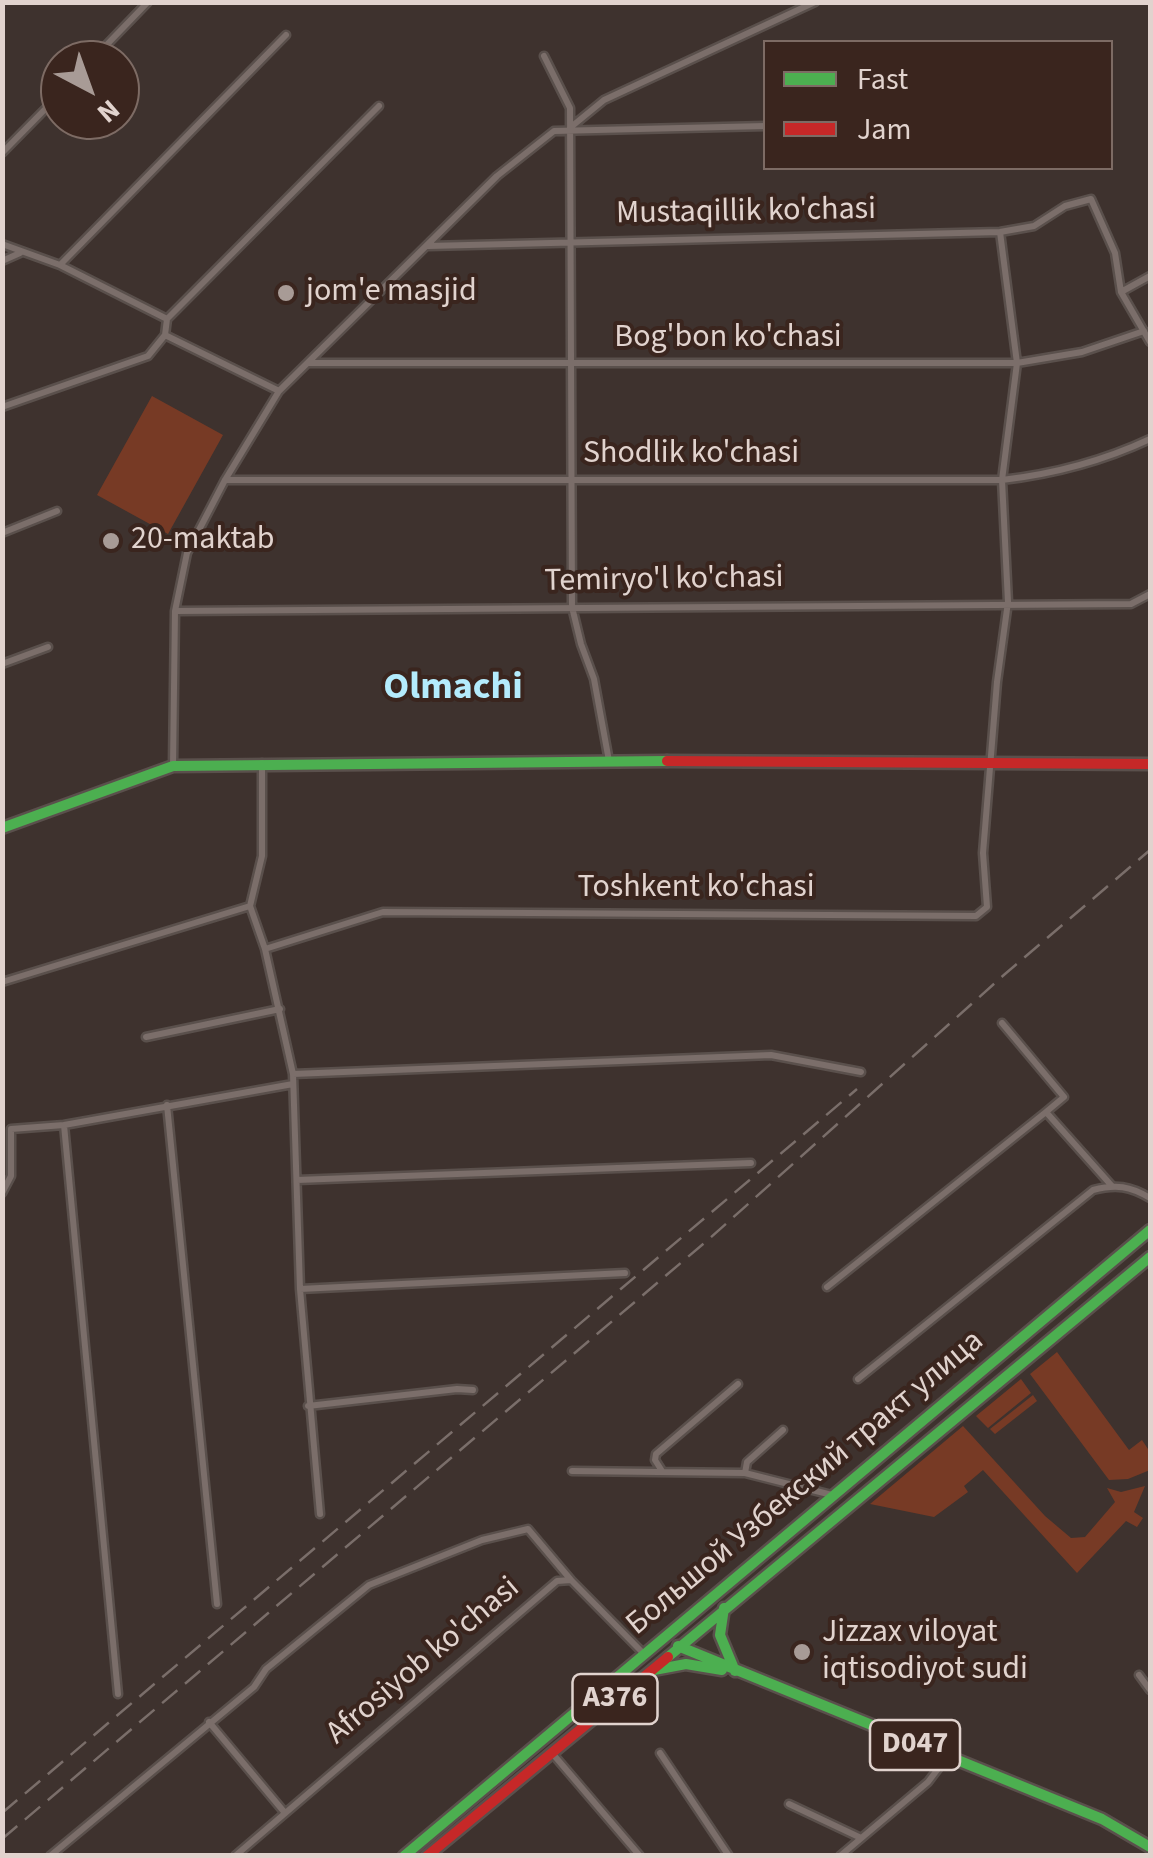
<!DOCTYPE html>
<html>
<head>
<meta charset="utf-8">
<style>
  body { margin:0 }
  #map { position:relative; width:1153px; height:1858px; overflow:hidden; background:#3e322e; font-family:"Source Sans 3",sans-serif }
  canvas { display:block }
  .frame { position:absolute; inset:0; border:5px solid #e1d3ce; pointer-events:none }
  .legend { position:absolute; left:763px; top:40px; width:350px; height:130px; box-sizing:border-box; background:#3a251e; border:2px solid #7d6b64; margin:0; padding:12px 18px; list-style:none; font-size:30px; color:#e1d3ce }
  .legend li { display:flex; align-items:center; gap:20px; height:50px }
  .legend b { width:50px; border:2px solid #7d6b64 }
  .north { position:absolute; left:40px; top:40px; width:100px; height:100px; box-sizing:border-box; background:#3a251e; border:2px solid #7d6b64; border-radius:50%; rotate:139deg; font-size:28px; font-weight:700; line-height:40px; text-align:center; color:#e1d3ce }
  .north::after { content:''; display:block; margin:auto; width:35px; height:45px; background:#a89b96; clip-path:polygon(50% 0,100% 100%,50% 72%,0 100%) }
</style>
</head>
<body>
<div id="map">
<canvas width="1153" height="1858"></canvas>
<div class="frame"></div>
<ul class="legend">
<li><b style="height:12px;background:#4caf50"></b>Fast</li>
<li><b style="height:12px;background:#c62828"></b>Jam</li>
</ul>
<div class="north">N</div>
</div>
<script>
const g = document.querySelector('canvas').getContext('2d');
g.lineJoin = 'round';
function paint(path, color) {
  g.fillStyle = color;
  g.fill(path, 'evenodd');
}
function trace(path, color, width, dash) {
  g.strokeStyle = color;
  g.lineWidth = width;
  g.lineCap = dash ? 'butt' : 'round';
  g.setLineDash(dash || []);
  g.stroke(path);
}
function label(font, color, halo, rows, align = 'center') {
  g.font = font + ' "Source Sans 3",sans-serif';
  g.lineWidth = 8;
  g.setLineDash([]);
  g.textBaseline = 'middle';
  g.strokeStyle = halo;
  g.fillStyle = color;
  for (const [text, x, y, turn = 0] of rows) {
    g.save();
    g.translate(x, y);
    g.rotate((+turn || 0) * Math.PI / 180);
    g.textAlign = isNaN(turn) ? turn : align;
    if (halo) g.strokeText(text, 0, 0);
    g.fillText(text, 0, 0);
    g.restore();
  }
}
paint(new Path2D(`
  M 152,396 L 223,435 L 168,534 L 97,495 Z
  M 1057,1352 L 1129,1450 L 1142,1440 L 1150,1452 L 1150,1470 L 1128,1479 L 1109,1480 L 1030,1374 Z
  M 1021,1379 L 1031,1393 L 988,1428 L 976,1416 Z
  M 1033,1395 L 1037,1401 L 995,1434 L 990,1429 Z
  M 963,1426 L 1045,1516 L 1071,1538 L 1085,1537 L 1115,1502 L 1107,1488 L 1121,1492 L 1145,1486 L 1134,1512 L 1143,1518 L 1137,1527 L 1126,1521 L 1077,1573 L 983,1470 L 964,1486 L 968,1492 L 934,1517 L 870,1504 Z`), '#773a25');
const street = new Path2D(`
  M 544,56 L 570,108 L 572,607 L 581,644 L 594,679 L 609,761
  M 92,60 L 148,2
  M 571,127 L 604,100 L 815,2
  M 2,153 L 60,94
  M 2,244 L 60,265 L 167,319 L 165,335 L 279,391
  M 428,246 L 1000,232 L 1034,226 L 1065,206 L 1091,199 L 1115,253 L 1121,292 L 1150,342
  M 2,261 L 20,253
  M 60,265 L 286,35
  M 1121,292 L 1150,276
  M 167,319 L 379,106
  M 309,363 L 1017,363 L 1082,352 L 1144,331
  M 2,407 L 148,356 L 165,335
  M 225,480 L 1002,480 C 1054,474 1103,461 1150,439
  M 2,533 L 57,511
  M 175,611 L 1131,604 L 1150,594
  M 2,664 L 48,647
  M 262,763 L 262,856 L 250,906 L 265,949 L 293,1074 L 300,1289 L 320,1514
  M 173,766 L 175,611 L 187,553 L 225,480 L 279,391 L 497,176 L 554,131 L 766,126
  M 265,949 L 383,912 L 976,916 L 987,907 L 983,853 L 997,682 L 1008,602 L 1002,480 L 1017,363 L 1000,232
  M 2,982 L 250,906
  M 1002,1023 L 1064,1097 L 1046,1112 L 1111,1185
  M 146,1037 L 280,1009
  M 293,1074 L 771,1055 L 861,1072
  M 167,1105 L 217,1604
  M 297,1180 L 751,1163
  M 2,1193 L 11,1176 L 11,1129 L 64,1125
  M 827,1287 L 1046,1112
  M 300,1289 L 625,1273
  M 858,1379 L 1093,1190 C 1116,1184 1130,1186 1150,1198
  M 308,1406 L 457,1389 L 473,1390
  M 572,1471 L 745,1473 L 832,1495
  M 662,1471 L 655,1460 L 656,1454 L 738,1384
  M 745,1473 L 747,1462 L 783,1430
  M 1139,1675 L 1150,1690
  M 118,1694 L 64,1125 L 293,1084
  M 209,1722 L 285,1813
  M 552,1753 L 640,1856
  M 660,1753 L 729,1856
  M 789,1804 L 861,1838
  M 50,1856 L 254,1687 L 266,1669 L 369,1585 L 482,1540 L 528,1529 L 571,1580
  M 235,1856 L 557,1581 L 571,1580 L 643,1653
  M 840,1856 L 928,1782 L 947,1757`);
const fast = new Path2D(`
  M 2,828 L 173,766 L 667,761
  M 724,1608 L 720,1635 L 735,1671
  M 678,1646 L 1102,1819 L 1150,1847
  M 668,1657 L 1150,1257
  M 654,1670 L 686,1664 L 722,1670
  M 404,1856 L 1150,1230`);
const jam = new Path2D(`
  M 667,761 L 1150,764
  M 427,1856 L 668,1657`);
trace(street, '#5a504c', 11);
trace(fast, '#5a504c', 15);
trace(jam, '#5a504c', 15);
trace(street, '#7b6e6a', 6);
trace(fast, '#4caf50', 10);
trace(jam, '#c62828', 10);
trace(new Path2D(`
  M 2,1813 L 857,1089
  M 2,1839 L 709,1239 L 1005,974 L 1150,850`), '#7a6e6a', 2.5, [20, 10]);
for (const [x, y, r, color] of [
  [286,293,10,"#a89b96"],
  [111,541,10,"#a89b96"],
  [802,1652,10,"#a89b96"]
]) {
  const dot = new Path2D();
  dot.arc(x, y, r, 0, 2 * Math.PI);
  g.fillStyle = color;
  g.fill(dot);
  trace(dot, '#3a251e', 4);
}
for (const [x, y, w] of [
  [615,1699,85],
  [915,1745,90]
]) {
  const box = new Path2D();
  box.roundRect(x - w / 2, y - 25, w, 50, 8);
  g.fillStyle = '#3a251e';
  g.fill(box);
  trace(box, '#e1d3ce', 2.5);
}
label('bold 30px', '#e1d3ce', null, [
  ["A376",615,1699],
  ["D047",915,1745]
]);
label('32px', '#e1d3ce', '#3a251e', [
  ["Mustaqillik ko'chasi",746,213,-1],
  ["Bog'bon ko'chasi",728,339],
  ["Shodlik ko'chasi",691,455],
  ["Temiryo'l ko'chasi",664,581,-1],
  ["Toshkent ko'chasi",696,889],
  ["Большой Узбекский тракт улица",806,1484,-40],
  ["Afrosiyob ko'chasi",424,1662,-40]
]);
label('32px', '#e1d3ce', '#3a251e', [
  ["jom'e masjid",306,293],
  ["20-maktab",131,541],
  ["Jizzax viloyat",822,1634],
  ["iqtisodiyot sudi",822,1671]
], 'left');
label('bold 38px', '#b4ebfc', '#3a251e', [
  ["Olmachi",453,690]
]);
</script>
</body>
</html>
